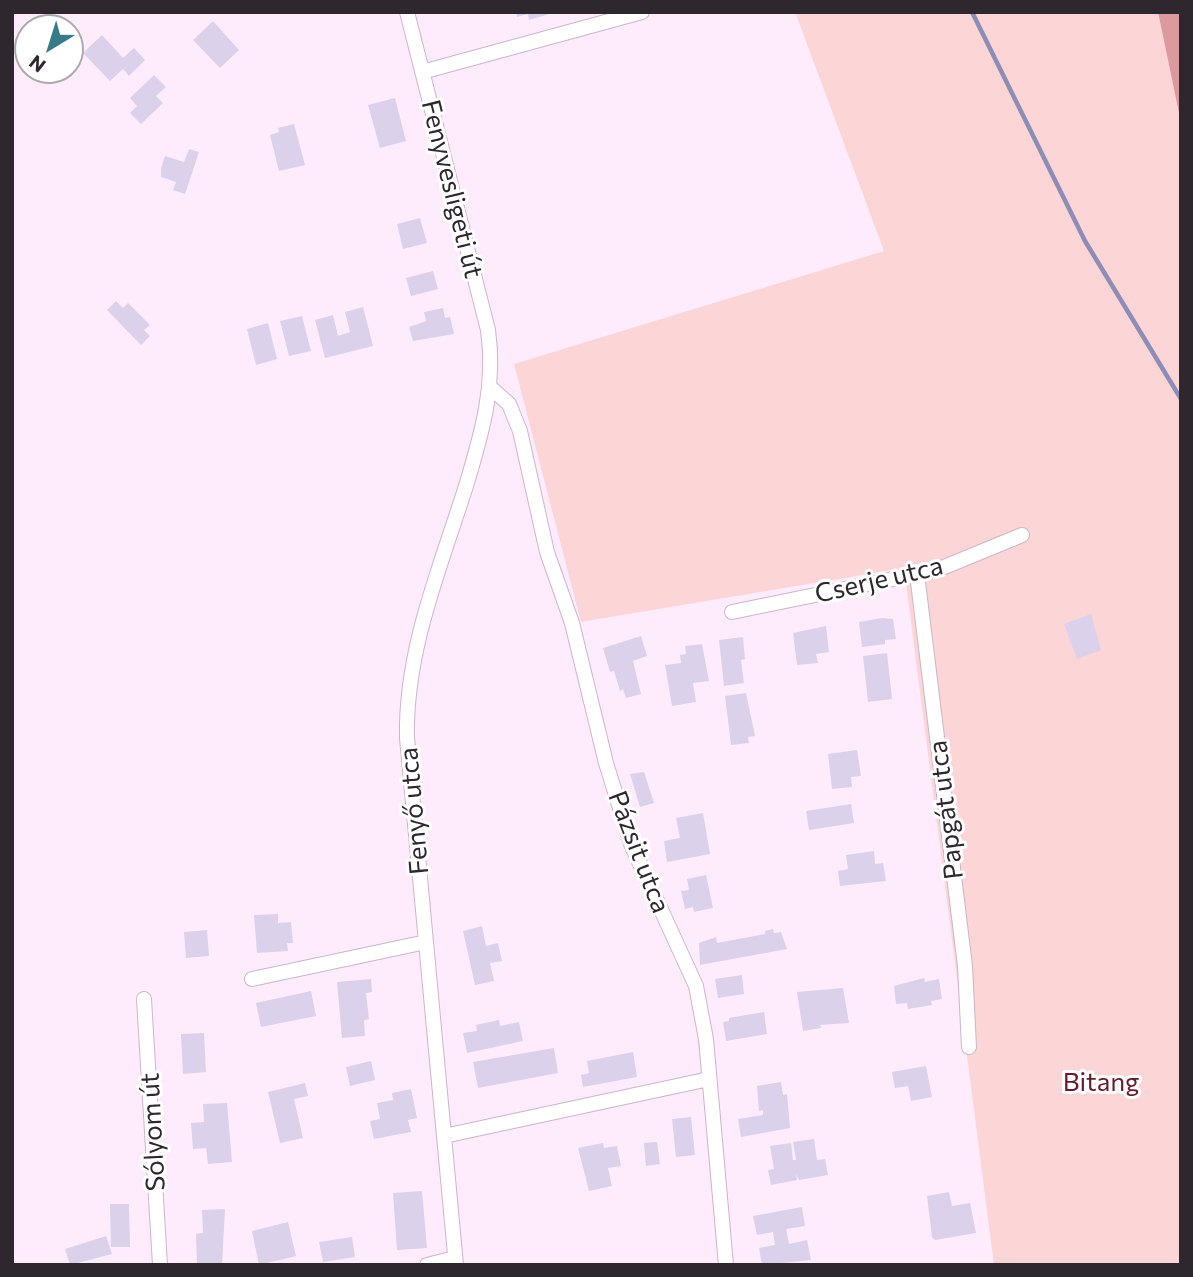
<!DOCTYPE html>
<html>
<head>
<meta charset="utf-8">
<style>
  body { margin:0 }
  #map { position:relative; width:1193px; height:1277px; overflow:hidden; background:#feecfd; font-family:Commissioner,sans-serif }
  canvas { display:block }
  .frame { position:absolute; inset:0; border:14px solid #2f272e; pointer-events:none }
  .north { position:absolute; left:14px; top:14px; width:70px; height:70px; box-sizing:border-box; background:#fff; border:2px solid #aca9ab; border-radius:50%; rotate:218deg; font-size:19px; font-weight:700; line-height:28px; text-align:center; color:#2f272e }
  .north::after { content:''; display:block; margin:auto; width:24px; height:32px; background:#357b88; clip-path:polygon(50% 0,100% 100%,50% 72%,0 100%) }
</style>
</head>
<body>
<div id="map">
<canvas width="1193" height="1277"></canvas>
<div class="frame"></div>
<div class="north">N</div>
</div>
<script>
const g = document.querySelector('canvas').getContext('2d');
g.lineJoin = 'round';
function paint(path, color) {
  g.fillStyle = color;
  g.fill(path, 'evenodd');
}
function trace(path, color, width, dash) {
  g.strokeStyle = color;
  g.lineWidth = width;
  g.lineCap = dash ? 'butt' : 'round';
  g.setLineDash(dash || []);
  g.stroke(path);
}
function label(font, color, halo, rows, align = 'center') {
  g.font = font + ' Commissioner,sans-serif';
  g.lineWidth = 6;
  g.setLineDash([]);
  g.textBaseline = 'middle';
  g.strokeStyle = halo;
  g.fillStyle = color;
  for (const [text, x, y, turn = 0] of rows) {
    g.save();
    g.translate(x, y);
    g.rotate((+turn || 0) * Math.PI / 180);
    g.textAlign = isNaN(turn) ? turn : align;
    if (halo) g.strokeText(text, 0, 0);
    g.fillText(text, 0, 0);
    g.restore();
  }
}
paint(new Path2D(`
  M 795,12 L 1158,12 L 1181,123 L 1181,1265 L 994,1265 L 904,568 L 581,622 L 514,364 L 884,251 Z`), '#fcd5d7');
paint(new Path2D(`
  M 1158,12 L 1181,12 L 1181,123 Z`), '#db9a9e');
trace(new Path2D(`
  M 972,12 L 1085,241 L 1181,399`), '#8d8db6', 4.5);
paint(new Path2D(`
  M 516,12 L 553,12 L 553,13 L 529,20 L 528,14 L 517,17 Z
  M 213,21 L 239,50 L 220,68 L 193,40 Z
  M 102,35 L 123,58 L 134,48 L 145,60 L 129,76 L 123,69 L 110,81 L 83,53 Z
  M 154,75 L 166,87 L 156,96 L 163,103 L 141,124 L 130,113 L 137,106 L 130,98 Z
  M 395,98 L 406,141 L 380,148 L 368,105 Z
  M 294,124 L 305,165 L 279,171 L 270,135 L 279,132 L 278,128 Z
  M 189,149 L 199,152 L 185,194 L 173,190 L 176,182 L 161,177 L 161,168 L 165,156 L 184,162 Z
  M 420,218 L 427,243 L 403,249 L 397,224 Z
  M 433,271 L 438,289 L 411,296 L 406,278 Z
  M 116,301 L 123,308 L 128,303 L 150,325 L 144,330 L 150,336 L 141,345 L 107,310 Z
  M 363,307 L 373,346 L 325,358 L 315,320 L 333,315 L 338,336 L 350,332 L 345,312 Z
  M 443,308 L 445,318 L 450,317 L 454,334 L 413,341 L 409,327 L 426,321 L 424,312 Z
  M 302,316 L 311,351 L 289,356 L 280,321 Z
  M 268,323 L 277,359 L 256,365 L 247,329 Z
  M 1091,614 L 1101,650 L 1077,659 L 1064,624 Z
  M 882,618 L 893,619 L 896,639 L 885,640 L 885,644 L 862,647 L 859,622 Z
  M 826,626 L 829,652 L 816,654 L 818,663 L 797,665 L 793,633 Z
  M 641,636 L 647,656 L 633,661 L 641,694 L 626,698 L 623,689 L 620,691 L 614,671 L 610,672 L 603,648 Z
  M 743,637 L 745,659 L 741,660 L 744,683 L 724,686 L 719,640 Z
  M 702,644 L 709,681 L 693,683 L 696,702 L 672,706 L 665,665 L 681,663 L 680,655 L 686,654 L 685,646 Z
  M 887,653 L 892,699 L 868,702 L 863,656 Z
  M 746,693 L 755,736 L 748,737 L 749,743 L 731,745 L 725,696 Z
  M 857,750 L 861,776 L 851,777 L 852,787 L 832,789 L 828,754 Z
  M 644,772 L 654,803 L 640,807 L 630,774 Z
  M 851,804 L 854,823 L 809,830 L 806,811 Z
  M 703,813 L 710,854 L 667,862 L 664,841 L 680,838 L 676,818 Z
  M 874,851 L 875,864 L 883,863 L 886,881 L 840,886 L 838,871 L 848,869 L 846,855 Z
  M 706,875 L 713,908 L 694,912 L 693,907 L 685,909 L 681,891 L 689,890 L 687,879 Z
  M 278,914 L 278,923 L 291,922 L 293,943 L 287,943 L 288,951 L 257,953 L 254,915 Z
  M 482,926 L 486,946 L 498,943 L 502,961 L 490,963 L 494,981 L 475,985 L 463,931 Z
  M 773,929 L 774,933 L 781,932 L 787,949 L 700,965 L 699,943 L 716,937 L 717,943 L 765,934 L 765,931 Z
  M 207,930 L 209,956 L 186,958 L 184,932 Z
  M 742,975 L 744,994 L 718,998 L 715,979 Z
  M 924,978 L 925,982 L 939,979 L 942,999 L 931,1001 L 932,1005 L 908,1009 L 907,1003 L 896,1004 L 894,986 Z
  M 371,979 L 372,992 L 366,993 L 369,1019 L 364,1020 L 365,1036 L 342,1038 L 337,982 Z
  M 843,988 L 849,1023 L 820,1025 L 821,1028 L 803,1031 L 797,992 Z
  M 311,991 L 316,1016 L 261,1027 L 256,1003 Z
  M 764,1012 L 767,1034 L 726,1041 L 723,1022 L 729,1021 L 729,1018 Z
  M 499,1020 L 500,1026 L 519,1022 L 523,1041 L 467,1053 L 463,1033 L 477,1031 L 476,1025 Z
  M 204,1033 L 206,1072 L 183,1074 L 181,1034 Z
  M 554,1048 L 558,1073 L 478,1088 L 473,1062 Z
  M 633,1052 L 637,1077 L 583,1087 L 581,1075 L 589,1073 L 587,1061 Z
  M 371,1061 L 375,1080 L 350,1086 L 346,1067 Z
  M 926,1066 L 932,1097 L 911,1101 L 908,1086 L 895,1088 L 892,1072 Z
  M 781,1082 L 783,1095 L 787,1094 L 790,1128 L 741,1137 L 738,1119 L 763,1115 L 763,1110 L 759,1111 L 757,1086 Z
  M 305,1083 L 308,1096 L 294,1099 L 303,1138 L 280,1143 L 268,1092 Z
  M 411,1089 L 417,1118 L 408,1120 L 411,1132 L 374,1139 L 370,1121 L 380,1119 L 377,1103 L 393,1100 L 392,1093 Z
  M 227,1103 L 232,1162 L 208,1164 L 206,1148 L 193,1149 L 191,1123 L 204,1122 L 203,1104 Z
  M 691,1117 L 695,1155 L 676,1157 L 672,1119 Z
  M 814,1139 L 817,1160 L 825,1159 L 828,1175 L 799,1180 L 796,1174 L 797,1180 L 771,1185 L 768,1170 L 774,1169 L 770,1146 L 791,1143 L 793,1160 L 796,1160 L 793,1142 Z
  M 657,1142 L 660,1164 L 646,1166 L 644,1143 Z
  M 603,1143 L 604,1148 L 617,1146 L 621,1166 L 608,1168 L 612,1186 L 589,1191 L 578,1148 Z
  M 422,1191 L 427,1248 L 397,1250 L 393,1193 Z
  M 949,1192 L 952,1206 L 970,1203 L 976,1233 L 935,1240 L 932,1237 L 927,1196 Z
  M 110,1204 L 129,1204 L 130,1247 L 111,1247 Z
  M 802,1207 L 805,1226 L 786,1229 L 789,1244 L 807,1240 L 811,1260 L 762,1265 L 759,1248 L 775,1245 L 773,1232 L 757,1235 L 753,1216 Z
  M 225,1209 L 222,1265 L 197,1265 L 196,1234 L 203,1233 L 202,1210 Z
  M 288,1222 L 296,1256 L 259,1265 L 252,1231 Z
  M 106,1236 L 112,1254 L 70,1265 L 65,1249 Z
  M 352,1237 L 355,1257 L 323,1262 L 319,1242 Z`), '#dbd1ea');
const street = new Path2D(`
  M 407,12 L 488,330 C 496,385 482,433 466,486 C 440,568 405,651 407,738 L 456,1265
  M 422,72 L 642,12
  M 491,388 L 509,404 L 520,431 L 547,552 L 572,623 L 606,763 L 631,844 L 696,986 L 706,1039 L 726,1265
  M 917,574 L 965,966 L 969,1047
  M 732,612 L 937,570 L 1022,535
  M 252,979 L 426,942
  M 144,999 L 160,1265
  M 444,1136 L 709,1079
  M 427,1265 L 455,1258`);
trace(street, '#cbb6ca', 16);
trace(street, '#fff', 14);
label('26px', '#2f272e', '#fff', [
  ["Fenyvesligeti út",452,189,76],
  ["Cserje utca",879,580,-13],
  ["Papgát utca",946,810,-97],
  ["Fenyő utca",414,811,-95],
  ["Pázsit utca",639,852,69],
  ["Sólyom út",153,1132,-93]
]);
label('26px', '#661927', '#fff', [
  ["Bitang",1101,1082]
]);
</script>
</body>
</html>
